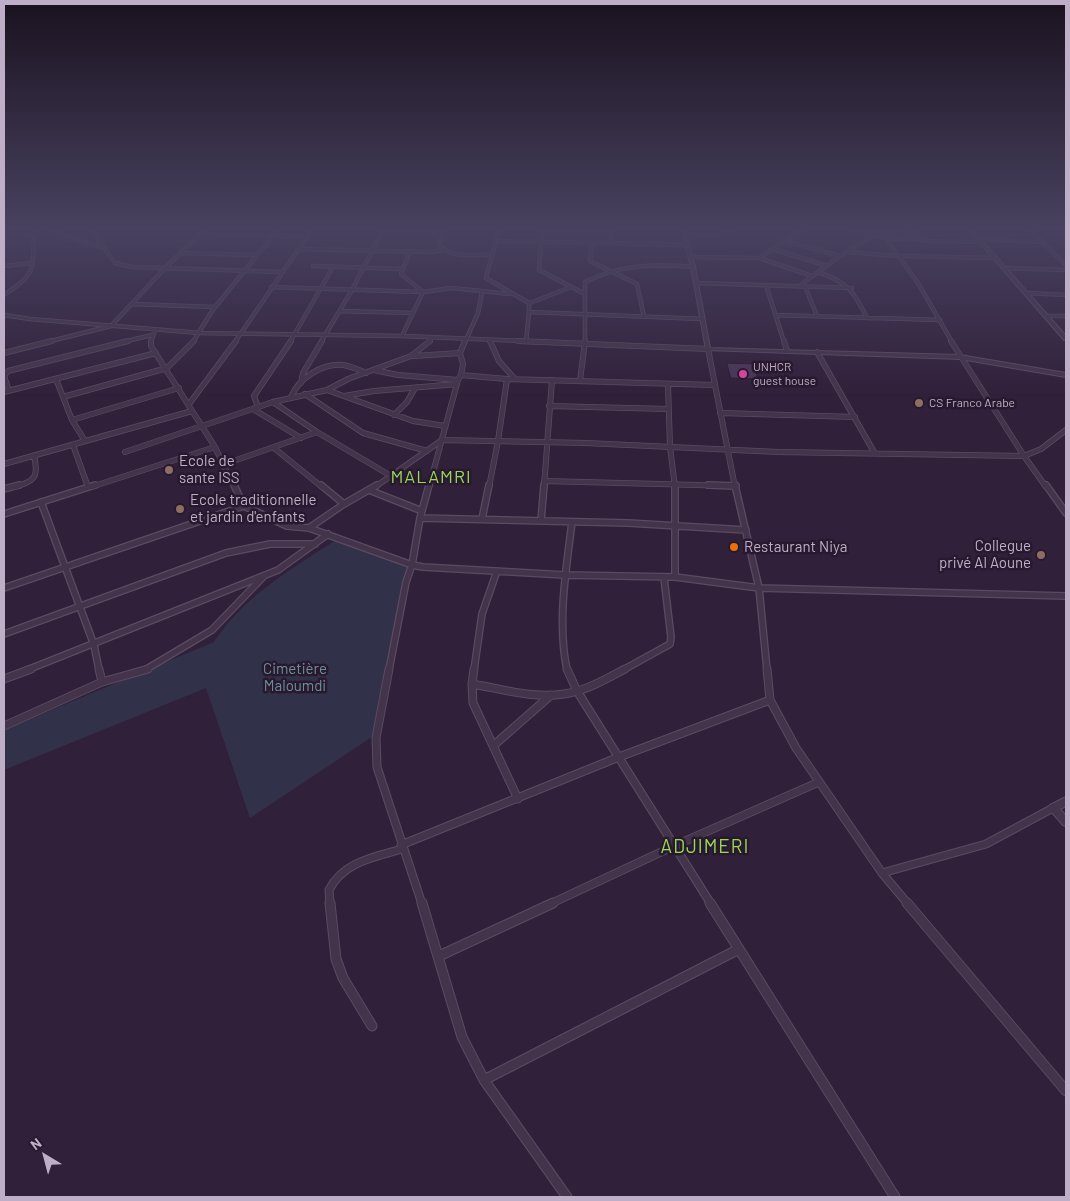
<!DOCTYPE html>
<html>
<head>
<meta charset="utf-8">
<style>
  body { margin:0 }
  #map { position:relative; width:1070px; height:1201px; overflow:hidden; background:#31203a; font-family:Barlow,sans-serif }
  canvas { display:block }
  .frame { position:absolute; inset:0; border:5px solid #bfaec7; pointer-events:none }
  .north { position:absolute; left:20px; top:1131px; width:50px; height:50px; -webkit-text-stroke:4px #28192f; paint-order:stroke; rotate:323deg; font-size:14px; font-weight:700; line-height:20px; text-align:center; color:#bfaec7 }
  .north::after { content:''; display:block; margin:auto; width:18px; height:22px; background:#bfaec7; clip-path:polygon(50% 0,100% 100%,50% 72%,0 100%) }
</style>
</head>
<body>
<div id="map">
<canvas width="1070" height="1201"></canvas>
<div class="frame"></div>
<div class="north">N</div>
</div>
<script>
const g = document.querySelector('canvas').getContext('2d');
g.lineJoin = 'round';
function paint(path, color) {
  g.fillStyle = color;
  g.fill(path, 'evenodd');
}
function trace(path, color, width, dash) {
  g.strokeStyle = color;
  g.lineWidth = width;
  g.lineCap = dash ? 'butt' : 'round';
  g.setLineDash(dash || []);
  g.stroke(path);
}
function label(font, color, halo, rows, align = 'center') {
  g.font = font + ' Barlow,sans-serif';
  g.lineWidth = 5;
  g.setLineDash([]);
  g.textBaseline = 'middle';
  g.strokeStyle = halo;
  g.fillStyle = color;
  for (const [text, x, y, turn = 0] of rows) {
    g.save();
    g.translate(x, y);
    g.rotate((+turn || 0) * Math.PI / 180);
    g.textAlign = isNaN(turn) ? turn : align;
    if (halo) g.strokeText(text, 0, 0);
    g.fillText(text, 0, 0);
    g.restore();
  }
}
paint(new Path2D(`
  M 855,228 L 906,228 L 892,238 Z
  M 341,537 L 408,565 L 372,737 L 250,818 L 206,688 L 4,770 L 4,730 L 214,642 C 245,595 294,567 341,537 Z`), '#31324a');
const building = new Path2D(`
  M 727,363 L 754,364 L 758,379 L 731,378 Z`);
paint(building, '#4b3657');
trace(building, '#2a1b31', 1);
const minorFar4 = new Path2D(`
  M 49,228 L 65,236 L 104,248 L 115,263 L 132,267 L 283,272
  M 95,228 L 95,236 L 104,248
  M 445,228 L 439,244 C 449,259 476,254 492,255
  M 499,228 L 486,278 L 529,303 L 529,312 L 703,319
  M 612,228 L 611,243 L 688,245
  M 843,228 L 897,240 L 906,238 L 919,228
  M 1028,228 L 1066,265
  M 1063,228 L 1066,231
  M 382,231 L 424,233 L 445,228
  M 201,234 L 308,237
  M 685,234 L 717,235 L 733,228
  M 906,238 L 927,241 L 980,242
  M 978,239 L 1042,242
  M 887,240 L 918,283 L 952,342
  M 497,241 L 611,243
  M 785,241 L 840,256
  M 592,243 L 590,261 L 637,284 L 644,317
  M 298,249 L 428,252 L 443,250
  M 773,249 L 827,266
  M 847,252 L 898,256 L 994,258
  M 181,253 L 257,255
  M 690,257 L 759,258 L 812,276
  M 759,258 L 804,228
  M 4,266 L 32,263
  M 313,266 L 403,269
  M 1004,268 L 1066,270
  M 818,272 C 847,282 854,291 867,318
  M 696,283 L 852,288
  M 766,285 L 784,342
  M 799,286 L 840,256 L 873,236
  M 805,286 L 817,316
  M 271,287 L 423,292 L 452,288 L 510,294
  M 1027,293 L 1066,295
  M 585,294 L 539,270 L 542,230 L 612,231
  M 4,295 C 12,289 23,283 28,275 C 37,262 31,243 36,228
  M 530,303 L 571,287
  M 131,304 L 215,307
  M 340,311 L 413,313
  M 4,315 L 30,319 L 200,333 L 402,336 L 548,342
  M 776,315 L 940,320
  M 1046,316 L 1066,316
  M 402,336 L 423,292 L 401,274 L 410,251
  M 490,340 L 491,342
  M 47,342 L 111,326 L 165,268 L 207,228
  M 123,342 L 152,335
  M 151,342 L 155,330
  M 193,342 L 212,311 L 279,228
  M 235,342 L 313,228
  M 290,342 L 333,267
  M 321,342 L 352,290 L 384,228
  M 429,342 L 432,338
  M 465,342 L 478,313 L 482,292
  M 526,342 L 529,312
  M 585,342 L 585,282 C 620,264 655,264 693,267`);
const minorFar3 = new Path2D(`
  M 151,341 L 151,346 L 215,447 L 234,487
  M 490,341 L 499,361 L 515,379
  M 518,341 L 708,349 L 735,487
  M 784,341 L 787,351
  M 951,341 L 1024,456 L 1046,487
  M 817,352 L 874,452
  M 4,353 L 52,341
  M 414,356 L 460,353
  M 374,370 L 398,375 L 458,380 L 461,375 L 507,379 L 714,385
  M 461,375 L 463,364 L 460,353 L 465,341
  M 56,379 L 63,397 L 167,368 L 194,341
  M 580,381 L 585,341
  M 301,383 L 303,373 L 322,341
  M 668,384 L 670,447 L 675,487
  M 327,390 L 413,421 L 445,426
  M 9,391 L 4,376 L 8,371 L 128,341
  M 4,392 L 156,353
  M 305,394 L 363,433 L 427,451
  M 344,396 L 374,391 L 457,384
  M 63,397 L 72,420 L 85,441
  M 291,397 C 299,378 322,363 343,365 C 351,366 359,370 366,373
  M 273,402 L 317,432 L 391,476
  M 189,404 L 236,341
  M 549,406 L 668,409
  M 258,407 L 254,396 L 291,341
  M 253,409 L 301,438
  M 720,413 L 855,417
  M 394,415 L 407,402 L 415,388
  M 72,420 L 179,388
  M 73,445 L 88,487
  M 274,448 L 322,487
  M 125,452 L 273,402 L 327,390 L 348,379 L 411,356 L 430,341
  M 4,464 L 192,411
  M 222,465 L 317,432
  M 544,481 L 736,486
  M 15,487 C 35,481 39,477 34,456
  M 91,487 L 215,447
  M 375,487 L 442,440 L 586,443 L 778,452 L 1024,456 L 1041,449 L 1066,430
  M 429,487 L 458,380
  M 489,487 L 498,441 L 507,379
  M 544,487 L 552,380`);
const minorFar2 = new Path2D(`
  M 234,485 L 244,506 L 287,526 L 309,528 L 412,565 L 423,567 L 565,575 L 675,577 L 759,588 L 1066,596
  M 321,485 L 344,504
  M 675,485 L 675,577
  M 708,485 L 736,486
  M 735,485 L 759,588 L 767,670
  M 1046,485 L 1066,513
  M 4,489 L 19,485
  M 369,490 L 422,511
  M 41,502 L 94,645 L 99,670
  M 4,514 L 95,485
  M 420,518 L 628,523 L 746,530
  M 482,519 L 489,485
  M 541,521 L 544,485
  M 309,528 L 344,504 L 377,485
  M 4,588 L 244,506
  M 4,634 L 226,553 L 270,544 L 315,544
  M 27,670 L 278,570 L 328,534
  M 145,670 L 212,630 L 264,576
  M 389,670 L 406,582 L 412,565 L 420,518 L 429,485
  M 474,670 L 482,614 L 497,571
  M 567,670 C 557,623 566,570 572,522
  M 623,670 L 670,644 L 671,637 L 664,578`);
const minorFar1 = new Path2D(`
  M 99,669 L 102,682
  M 389,669 L 376,738 L 377,767 L 422,904
  M 474,669 L 472,684 L 473,703 L 518,799
  M 567,669 L 577,691 L 711,904
  M 767,669 L 770,700 L 796,748 L 882,873 L 908,904
  M 4,679 L 31,669
  M 472,684 C 502,689 534,699 564,694 C 586,691 606,679 625,669
  M 4,726 L 102,682 L 148,669
  M 493,746 L 551,695
  M 401,845 L 619,757 L 770,700
  M 882,873 L 986,844 L 1053,808
  M 330,904 L 329,890 C 343,862 374,857 402,849
  M 550,904 L 674,846 L 819,782`);
const minor = new Path2D(`
  M 330,903 L 336,959 L 343,978 L 372,1026
  M 422,903 L 462,1037 L 484,1080 L 567,1197
  M 710,903 L 895,1197
  M 907,903 L 1066,1091
  M 439,956 L 553,903
  M 484,1080 L 739,949`);
const tertiary = new Path2D(`
  M 681,228 L 685,228 L 695,267 L 710,348 L 960,355 L 1066,373 L 1066,377 L 960,359 L 706,350 L 691,267 Z
  M 967,228 L 971,228 L 1066,336 L 1066,340 L 1064,340 Z
  M 1066,797 L 1066,806 L 1060,809 L 1066,816 L 1066,826 L 1063,825 L 1048,808 L 1050,805 Z`);
trace(minorFar4, '#5b4b62', 4.5);
trace(minorFar3, '#5b4b62', 6);
trace(minorFar2, '#5b4b62', 8);
trace(minorFar1, '#5b4b62', 9);
trace(minor, '#5b4b62', 11);
trace(tertiary, '#5b4b62', 2);
trace(minorFar4, '#43344b', 3);
trace(minorFar3, '#43344b', 4.5);
trace(minorFar2, '#43344b', 5.5);
trace(minorFar1, '#43344b', 7);
trace(minor, '#43344b', 9);
paint(tertiary, '#43344b');
const sky = g.createLinearGradient(0, 0, 0, 396);
sky.addColorStop(0, '#1b1220');
sky.addColorStop(0.58, '#484260');
sky.addColorStop(1, '#48426000');
g.fillStyle = sky;
g.fillRect(0, 0, 1070, 396);
for (const [x, y, r, color] of [
  [743,374,5,"#d1479c"],
  [919,403,5,"#8d6e63"],
  [169,470,5,"#8d6e63"],
  [180,509,5,"#8d6e63"],
  [734,547,5,"#e8710a"],
  [1041,555,5,"#8d6e63"]
]) {
  const dot = new Path2D();
  dot.arc(x, y, r, 0, 2 * Math.PI);
  g.fillStyle = color;
  g.fill(dot);
  trace(dot, '#28192f', 2);
}
label('12px', '#bfaec7', '#28192f', [
  ["UNHCR",753,367],
  ["guest house",753,381],
  ["CS Franco Arabe",929,403]
], 'left');
label('15px', '#bfaec7', '#28192f', [
  ["Ecole de",179,461],
  ["sante ISS",179,478],
  ["Ecole traditionnelle",190,500],
  ["et jardin d'enfants",190,517],
  ["Collegue",1031,546,"right"],
  ["privé Al Aoune",1031,563,"right"],
  ["Restaurant Niya",744,547]
], 'left');
label('15px', '#6c8f9e', '#28192f', [
  ["Cimetière",295,669],
  ["Maloumdi",295,686]
]);
g.letterSpacing = '1px';
label('18px', '#98da56', '#28192f', [
  ["MALAMRI",431,477]
]);
g.letterSpacing = '0px';
g.letterSpacing = '1px';
label('19px', '#98da56', '#28192f', [
  ["ADJIMERI",705,847]
]);
g.letterSpacing = '0px';
</script>
</body>
</html>
